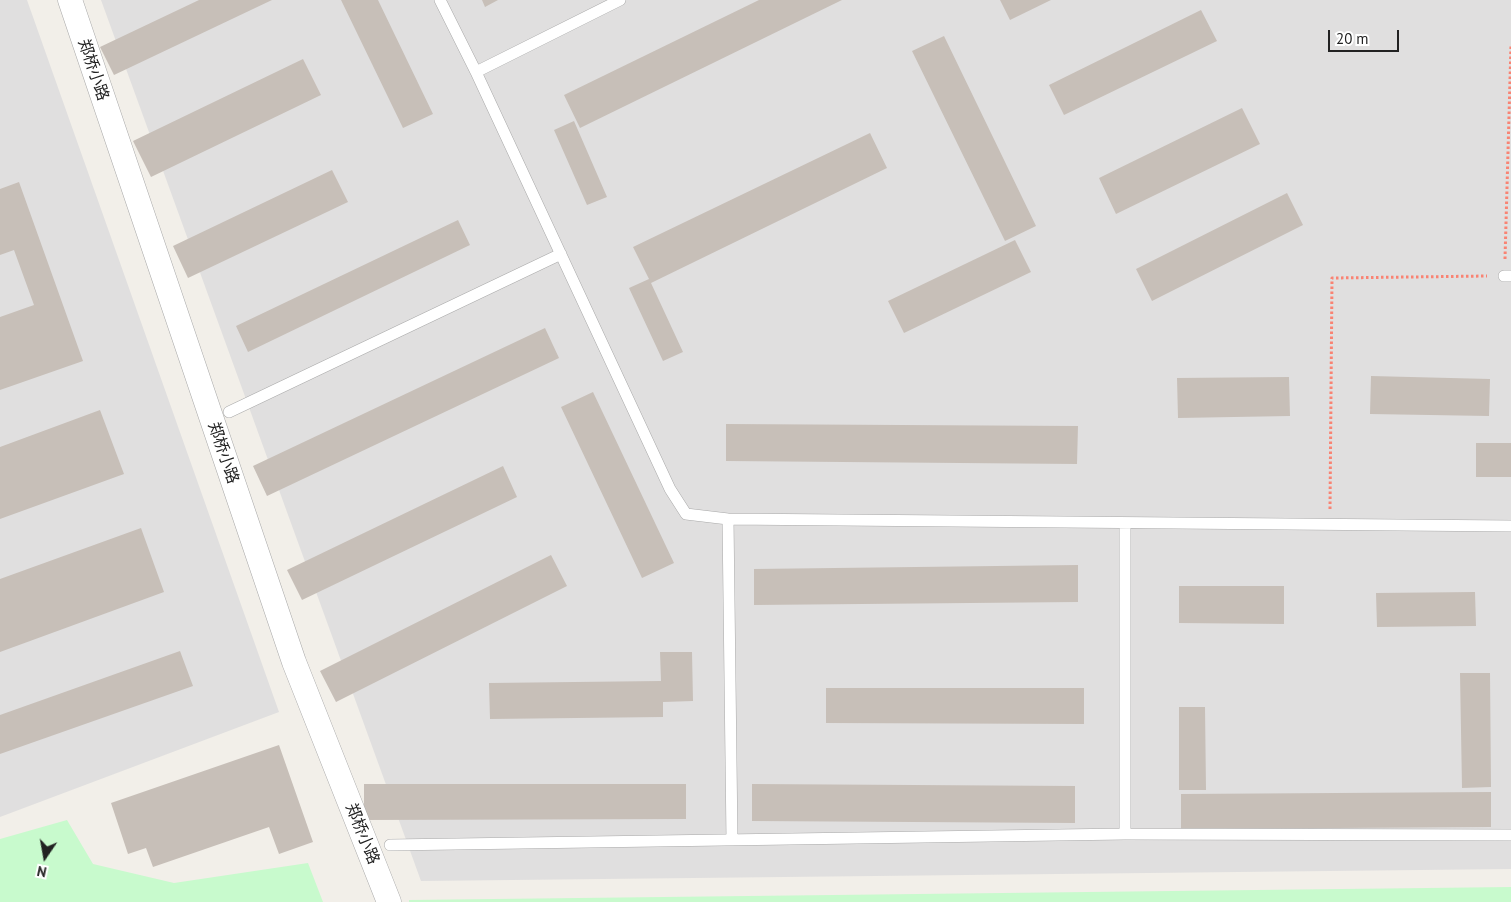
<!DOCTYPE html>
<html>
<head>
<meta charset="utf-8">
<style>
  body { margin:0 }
  #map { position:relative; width:1511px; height:902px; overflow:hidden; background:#f2efe9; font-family:"PT Sans",sans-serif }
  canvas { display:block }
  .north { position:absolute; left:20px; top:832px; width:50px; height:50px; -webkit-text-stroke:4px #fff; paint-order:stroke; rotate:192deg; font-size:14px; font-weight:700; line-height:20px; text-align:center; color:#222 }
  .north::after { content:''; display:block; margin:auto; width:18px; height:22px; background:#222; clip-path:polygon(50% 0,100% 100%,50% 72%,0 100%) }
  .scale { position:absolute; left:1328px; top:30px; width:71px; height:22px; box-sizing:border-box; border:2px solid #222; border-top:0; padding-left:6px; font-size:15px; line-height:18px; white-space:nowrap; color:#222; -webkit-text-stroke:4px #fff; paint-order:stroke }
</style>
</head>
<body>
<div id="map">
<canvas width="1511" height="902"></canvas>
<div class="north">N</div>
<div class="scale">20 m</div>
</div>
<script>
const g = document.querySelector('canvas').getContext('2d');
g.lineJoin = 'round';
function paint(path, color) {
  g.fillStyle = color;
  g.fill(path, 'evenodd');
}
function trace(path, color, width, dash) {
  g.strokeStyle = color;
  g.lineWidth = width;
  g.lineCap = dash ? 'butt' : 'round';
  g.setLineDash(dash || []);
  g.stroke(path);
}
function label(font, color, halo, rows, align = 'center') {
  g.font = font + ' "PT Sans","Noto Sans SC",sans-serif';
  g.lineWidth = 5;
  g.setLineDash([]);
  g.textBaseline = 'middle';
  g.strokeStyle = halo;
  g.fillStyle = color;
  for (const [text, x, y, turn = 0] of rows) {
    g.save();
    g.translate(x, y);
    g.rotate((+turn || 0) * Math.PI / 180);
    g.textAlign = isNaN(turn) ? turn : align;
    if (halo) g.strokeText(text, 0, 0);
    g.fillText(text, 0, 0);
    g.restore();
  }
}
paint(new Path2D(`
  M 0,0 L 27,0 L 279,712 L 0,817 Z
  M 101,0 L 1511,0 L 1511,869 L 421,881 Z`), '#e0dfdf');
paint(new Path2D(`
  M 67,820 L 93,864 L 174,883 L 308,863 L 323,902 L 0,902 L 0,839 Z
  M 1511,887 L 1511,902 L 409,902 L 409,900 Z`), '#c8facd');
paint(new Path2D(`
  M 199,0 L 272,0 L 114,75 L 100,47 Z
  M 341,0 L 378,0 L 433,114 L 403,128 Z
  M 482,0 L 498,0 L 485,7 Z
  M 759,0 L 842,0 L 580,128 L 564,95 Z
  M 1000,0 L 1051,0 L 1010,20 Z
  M 1201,10 L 1217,41 L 1064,115 L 1049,85 Z
  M 944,36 L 1036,226 L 1005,241 L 912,51 Z
  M 303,59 L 321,95 L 151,177 L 133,141 Z
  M 1242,108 L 1260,144 L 1116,214 L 1099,178 Z
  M 574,121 L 607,197 L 587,205 L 554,130 Z
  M 870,133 L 887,168 L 651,283 L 683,352 L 663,361 L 629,288 L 649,279 L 633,247 Z
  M 332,170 L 348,202 L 188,278 L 173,246 Z
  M 19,182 L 83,361 L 0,390 L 0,317 L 34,305 L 14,250 L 0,255 L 0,189 Z
  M 1287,193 L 1303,225 L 1152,301 L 1136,269 Z
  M 458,220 L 470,245 L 248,352 L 236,326 Z
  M 1015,240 L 1031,272 L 904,333 L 888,301 Z
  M 545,328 L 559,358 L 267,496 L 253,466 Z
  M 1371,376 L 1490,379 L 1489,416 L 1370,414 Z
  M 1289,377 L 1290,416 L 1178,418 L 1177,378 Z
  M 593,392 L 674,563 L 642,578 L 561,407 Z
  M 100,410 L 124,474 L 0,519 L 0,447 Z
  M 726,424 L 1078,426 L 1077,464 L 726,461 Z
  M 1476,443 L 1511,443 L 1511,477 L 1476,477 Z
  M 503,466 L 517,497 L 302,600 L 287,570 Z
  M 141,528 L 164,592 L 0,652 L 0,579 Z
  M 551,555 L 567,586 L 336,702 L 320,671 Z
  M 1078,565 L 1078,602 L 754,605 L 754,569 Z
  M 1179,586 L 1284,586 L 1284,624 L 1179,623 Z
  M 1475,592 L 1476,626 L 1377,627 L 1376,593 Z
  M 180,651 L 193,686 L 0,754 L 0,715 Z
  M 660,652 L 692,652 L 693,701 L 663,702 L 663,717 L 490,719 L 489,683 L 661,681 Z
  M 1460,673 L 1490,673 L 1491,787 L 1462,788 Z
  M 826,688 L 1084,688 L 1084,724 L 826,723 Z
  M 1179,707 L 1205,707 L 1206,790 L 1179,790 Z
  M 279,745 L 313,842 L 279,854 L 269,827 L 153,867 L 146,848 L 128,854 L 111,803 Z
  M 364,784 L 686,784 L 686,819 L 364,820 Z
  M 752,784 L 1075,786 L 1075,823 L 752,821 Z
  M 1491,792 L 1491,827 L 1181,829 L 1181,794 Z`), '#c7bfb8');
const lane = new Path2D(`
  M 440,0 L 476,72 L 670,489 L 686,514 L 728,519 L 1511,526
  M 476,72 L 620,0
  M 1504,276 L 1511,276
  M 229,412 L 561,254
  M 728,519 L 732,840
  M 1125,523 L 1125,834
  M 390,845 L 1125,834 L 1511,835`);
const street = new Path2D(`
  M 70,0 L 294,662 L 389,902`);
trace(lane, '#a9a9a9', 12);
trace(street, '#a9a9a9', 25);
trace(new Path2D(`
  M 1505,259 L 1511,45
  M 1330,509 L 1332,278 L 1487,276`), '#f98373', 3, [2.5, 2.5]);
trace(lane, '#fff', 11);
trace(street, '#fff', 24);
label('16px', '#222', '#fff', [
  ["郑桥小路",93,70,71],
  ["郑桥小路",223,453,71],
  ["郑桥小路",362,834,68]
]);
</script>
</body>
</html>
